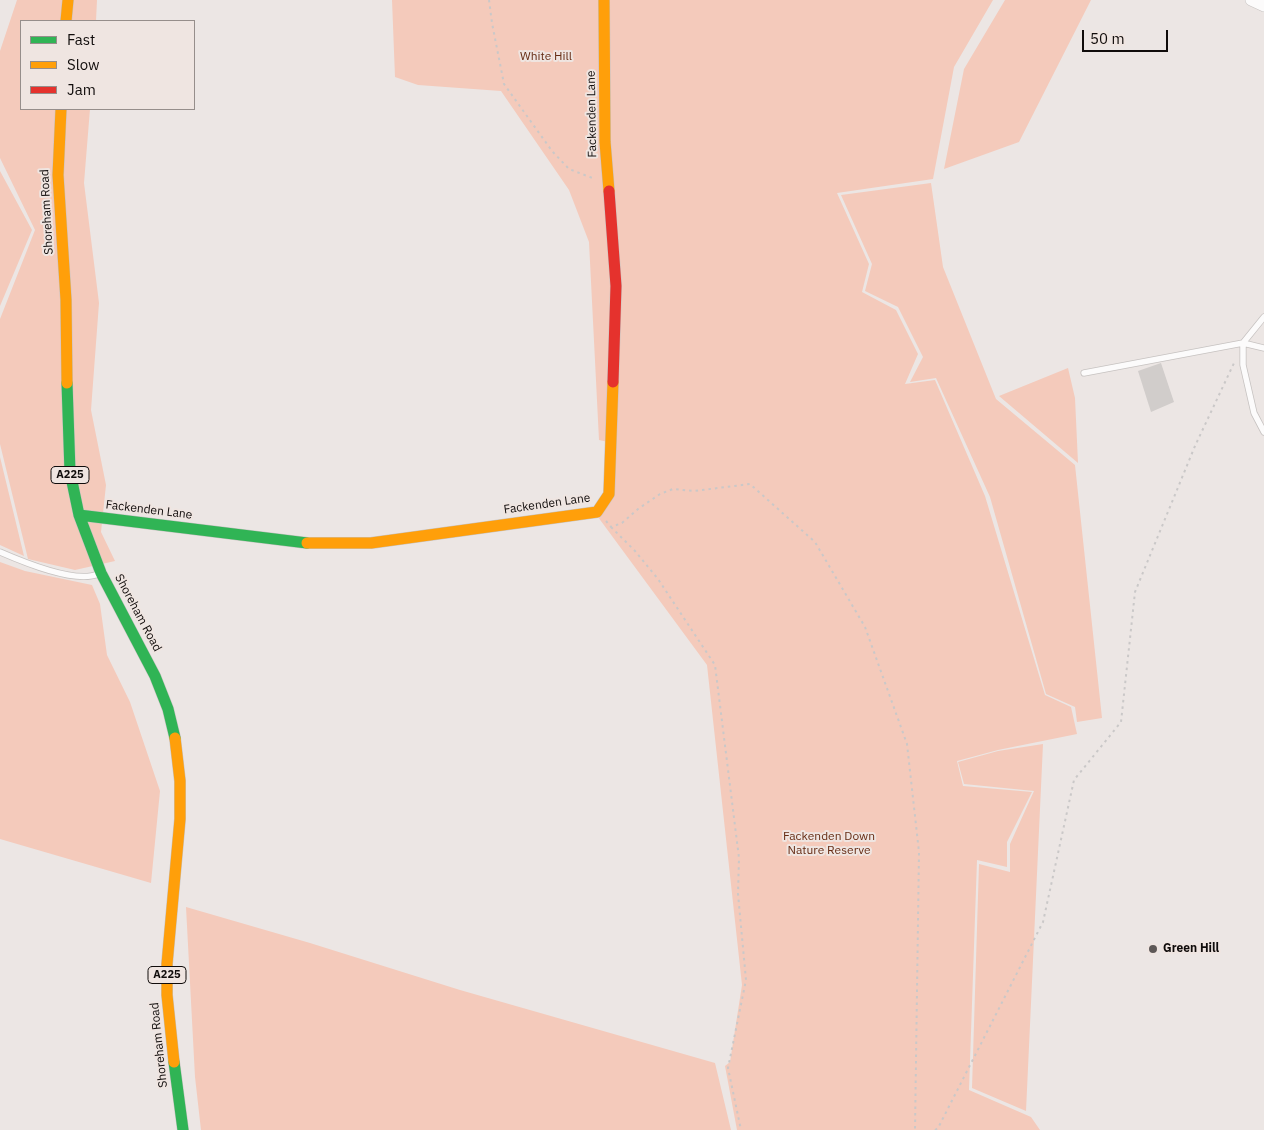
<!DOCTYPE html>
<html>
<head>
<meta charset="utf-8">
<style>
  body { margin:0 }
  #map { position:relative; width:1264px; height:1130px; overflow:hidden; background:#ece6e4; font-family:"IBM Plex Sans",sans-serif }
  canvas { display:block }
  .legend { position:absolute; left:20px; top:20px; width:175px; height:90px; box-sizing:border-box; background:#efe5e1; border:1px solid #968e8b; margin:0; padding:6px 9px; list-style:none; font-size:15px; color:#100c0b }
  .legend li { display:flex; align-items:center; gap:10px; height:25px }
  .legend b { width:25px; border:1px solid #968e8b }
  .scale { position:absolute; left:1082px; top:30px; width:86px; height:22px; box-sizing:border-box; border:2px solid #100c0b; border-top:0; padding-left:6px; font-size:15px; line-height:18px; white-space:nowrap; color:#100c0b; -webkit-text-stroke:4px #efe5e1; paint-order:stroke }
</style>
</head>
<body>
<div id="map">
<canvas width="1264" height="1130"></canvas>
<ul class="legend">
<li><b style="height:6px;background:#30b455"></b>Fast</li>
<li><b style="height:6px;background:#ff9f0a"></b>Slow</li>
<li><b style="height:6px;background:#e5322d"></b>Jam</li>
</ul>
<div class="scale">50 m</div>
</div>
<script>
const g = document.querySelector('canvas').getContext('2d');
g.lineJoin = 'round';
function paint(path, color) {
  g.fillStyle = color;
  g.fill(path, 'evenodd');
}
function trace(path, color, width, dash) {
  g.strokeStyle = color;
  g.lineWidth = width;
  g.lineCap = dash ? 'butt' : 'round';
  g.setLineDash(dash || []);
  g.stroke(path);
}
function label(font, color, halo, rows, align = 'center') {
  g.font = font + ' "IBM Plex Sans",sans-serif';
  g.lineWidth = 4;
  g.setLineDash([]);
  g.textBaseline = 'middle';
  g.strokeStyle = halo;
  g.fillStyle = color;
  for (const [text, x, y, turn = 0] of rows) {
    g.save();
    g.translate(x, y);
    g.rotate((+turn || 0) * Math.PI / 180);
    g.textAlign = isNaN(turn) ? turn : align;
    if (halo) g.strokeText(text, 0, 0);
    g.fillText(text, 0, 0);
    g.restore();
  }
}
paint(new Path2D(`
  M 17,0 L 97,0 L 96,21 L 21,21 L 21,109 L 90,109 L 84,183 L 99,303 L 91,410 L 106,485 L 101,532 L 115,561 L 75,570 L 28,559 L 0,444 L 0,319 L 35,230 L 0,158 L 0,51 Z
  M 392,0 L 993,0 L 954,67 L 933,179 L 837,193 L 869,264 L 862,292 L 896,310 L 918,354 L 905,384 L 935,380 L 985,496 L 1045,695 L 1071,707 L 1077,734 L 998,750 L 957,761 L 963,786 L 1032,792 L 1007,842 L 1007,867 L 977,860 L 969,1090 L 1031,1117 L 1040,1130 L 737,1130 L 725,1066 L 730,1062 L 742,985 L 707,665 L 598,517 L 613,443 L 599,440 L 589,242 L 569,190 L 501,91 L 418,85 L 395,77 Z
  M 1005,0 L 1091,0 L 1019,142 L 944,169 L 964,69 Z
  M 0,171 L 32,230 L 0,306 Z
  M 931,183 L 943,267 L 996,399 L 1075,465 L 1102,718 L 1077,722 L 1075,707 L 1046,694 L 990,497 L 936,378 L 910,382 L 923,357 L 898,307 L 865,291 L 872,264 L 841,195 Z
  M 1068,368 L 1075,398 L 1078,463 L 999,396 Z
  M 0,457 L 24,556 L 0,545 Z
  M 0,562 L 25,571 L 92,585 L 100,604 L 107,655 L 130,702 L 160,791 L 151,883 L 0,839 Z
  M 1043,744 L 1026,1111 L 972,1088 L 979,864 L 1010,872 L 1010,844 L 1034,791 L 964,784 L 958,762 L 998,751 Z
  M 186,907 L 310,943 L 460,990 L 715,1063 L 731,1130 L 201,1130 L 195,1077 Z`), '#f4cabb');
paint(new Path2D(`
  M 1161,363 L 1174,402 L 1151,412 L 1138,371 Z`), '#d1cdcb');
const lane = new Path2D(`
  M 1264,317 L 1243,343 L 1243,365 L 1254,413 L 1264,432
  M 1084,373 L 1243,343 L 1264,348
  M 0,552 C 23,562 75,584 98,574`);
const street = new Path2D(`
  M 1251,0 L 1264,6`);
const fast = new Path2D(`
  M 67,383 L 70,472 L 79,515 L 101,573 L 155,676 L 168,709 L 175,738
  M 79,515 L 307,543
  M 174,1062 L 183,1130`);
const slow = new Path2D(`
  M 604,0 L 605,142 L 609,191
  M 66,21 L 68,0
  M 61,109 L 58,175 L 66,300 L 67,383
  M 307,543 L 371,543 L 597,512 L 609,494 L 613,382
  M 174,1062 L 167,995 L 167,964 L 180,819 L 180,781 L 175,738`);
const jam = new Path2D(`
  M 609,191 L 616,286 L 613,382`);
trace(lane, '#c6c2c0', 7);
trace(street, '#c6c2c0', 12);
trace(fast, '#c6c2c0', 12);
trace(slow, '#c6c2c0', 12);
trace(jam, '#c6c2c0', 12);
trace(new Path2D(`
  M 489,0 L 492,23 L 504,84 L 552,151 L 569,169 L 595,179
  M 606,521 L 611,527 L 622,523 L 638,509 L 660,494 L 673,489 L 694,491 L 750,484 L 815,542 L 865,627 L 907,744 L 919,852 L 915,1130
  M 611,527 L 635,551 L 658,579 L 715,665 L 739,858 L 738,894 L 746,980 L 728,1068 L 741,1130
  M 935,1130 L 938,1128 L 1043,922 L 1074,780 L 1121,722 L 1135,592 L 1195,446 L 1234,363`), '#cac8c8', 2, [2.5, 4]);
trace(lane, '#fcfbfb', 5.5);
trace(street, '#fcfbfb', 11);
trace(fast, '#30b455', 11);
trace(slow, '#ff9f0a', 11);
trace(jam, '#e5322d', 11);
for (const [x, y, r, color] of [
  [1153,949,5,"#5d5857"]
]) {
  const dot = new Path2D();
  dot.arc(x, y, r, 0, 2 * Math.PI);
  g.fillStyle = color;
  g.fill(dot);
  trace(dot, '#efe5e1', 2);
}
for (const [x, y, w] of [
  [70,475,38],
  [167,975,38]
]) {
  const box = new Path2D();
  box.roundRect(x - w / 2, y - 8.5, w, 17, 4);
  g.fillStyle = '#efe5e1';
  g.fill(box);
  trace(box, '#100c0b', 1);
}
label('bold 11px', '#100c0b', null, [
  ["A225",70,475],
  ["A225",167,975]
]);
label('12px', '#662c14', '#efe5e1', [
  ["White Hill",546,57],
  ["Fackenden Down",829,837],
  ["Nature Reserve",829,851]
]);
label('12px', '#100c0b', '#efe5e1', [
  ["Fackenden Lane",592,114,-91],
  ["Shoreham Road",47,212,-93],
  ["Fackenden Lane",547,504,-8],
  ["Fackenden Lane",149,510,7],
  ["Shoreham Road",138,613,62],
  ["Shoreham Road",159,1045,-96]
]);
label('bold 12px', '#100c0b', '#efe5e1', [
  ["Green Hill",1163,949]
], 'left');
</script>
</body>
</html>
